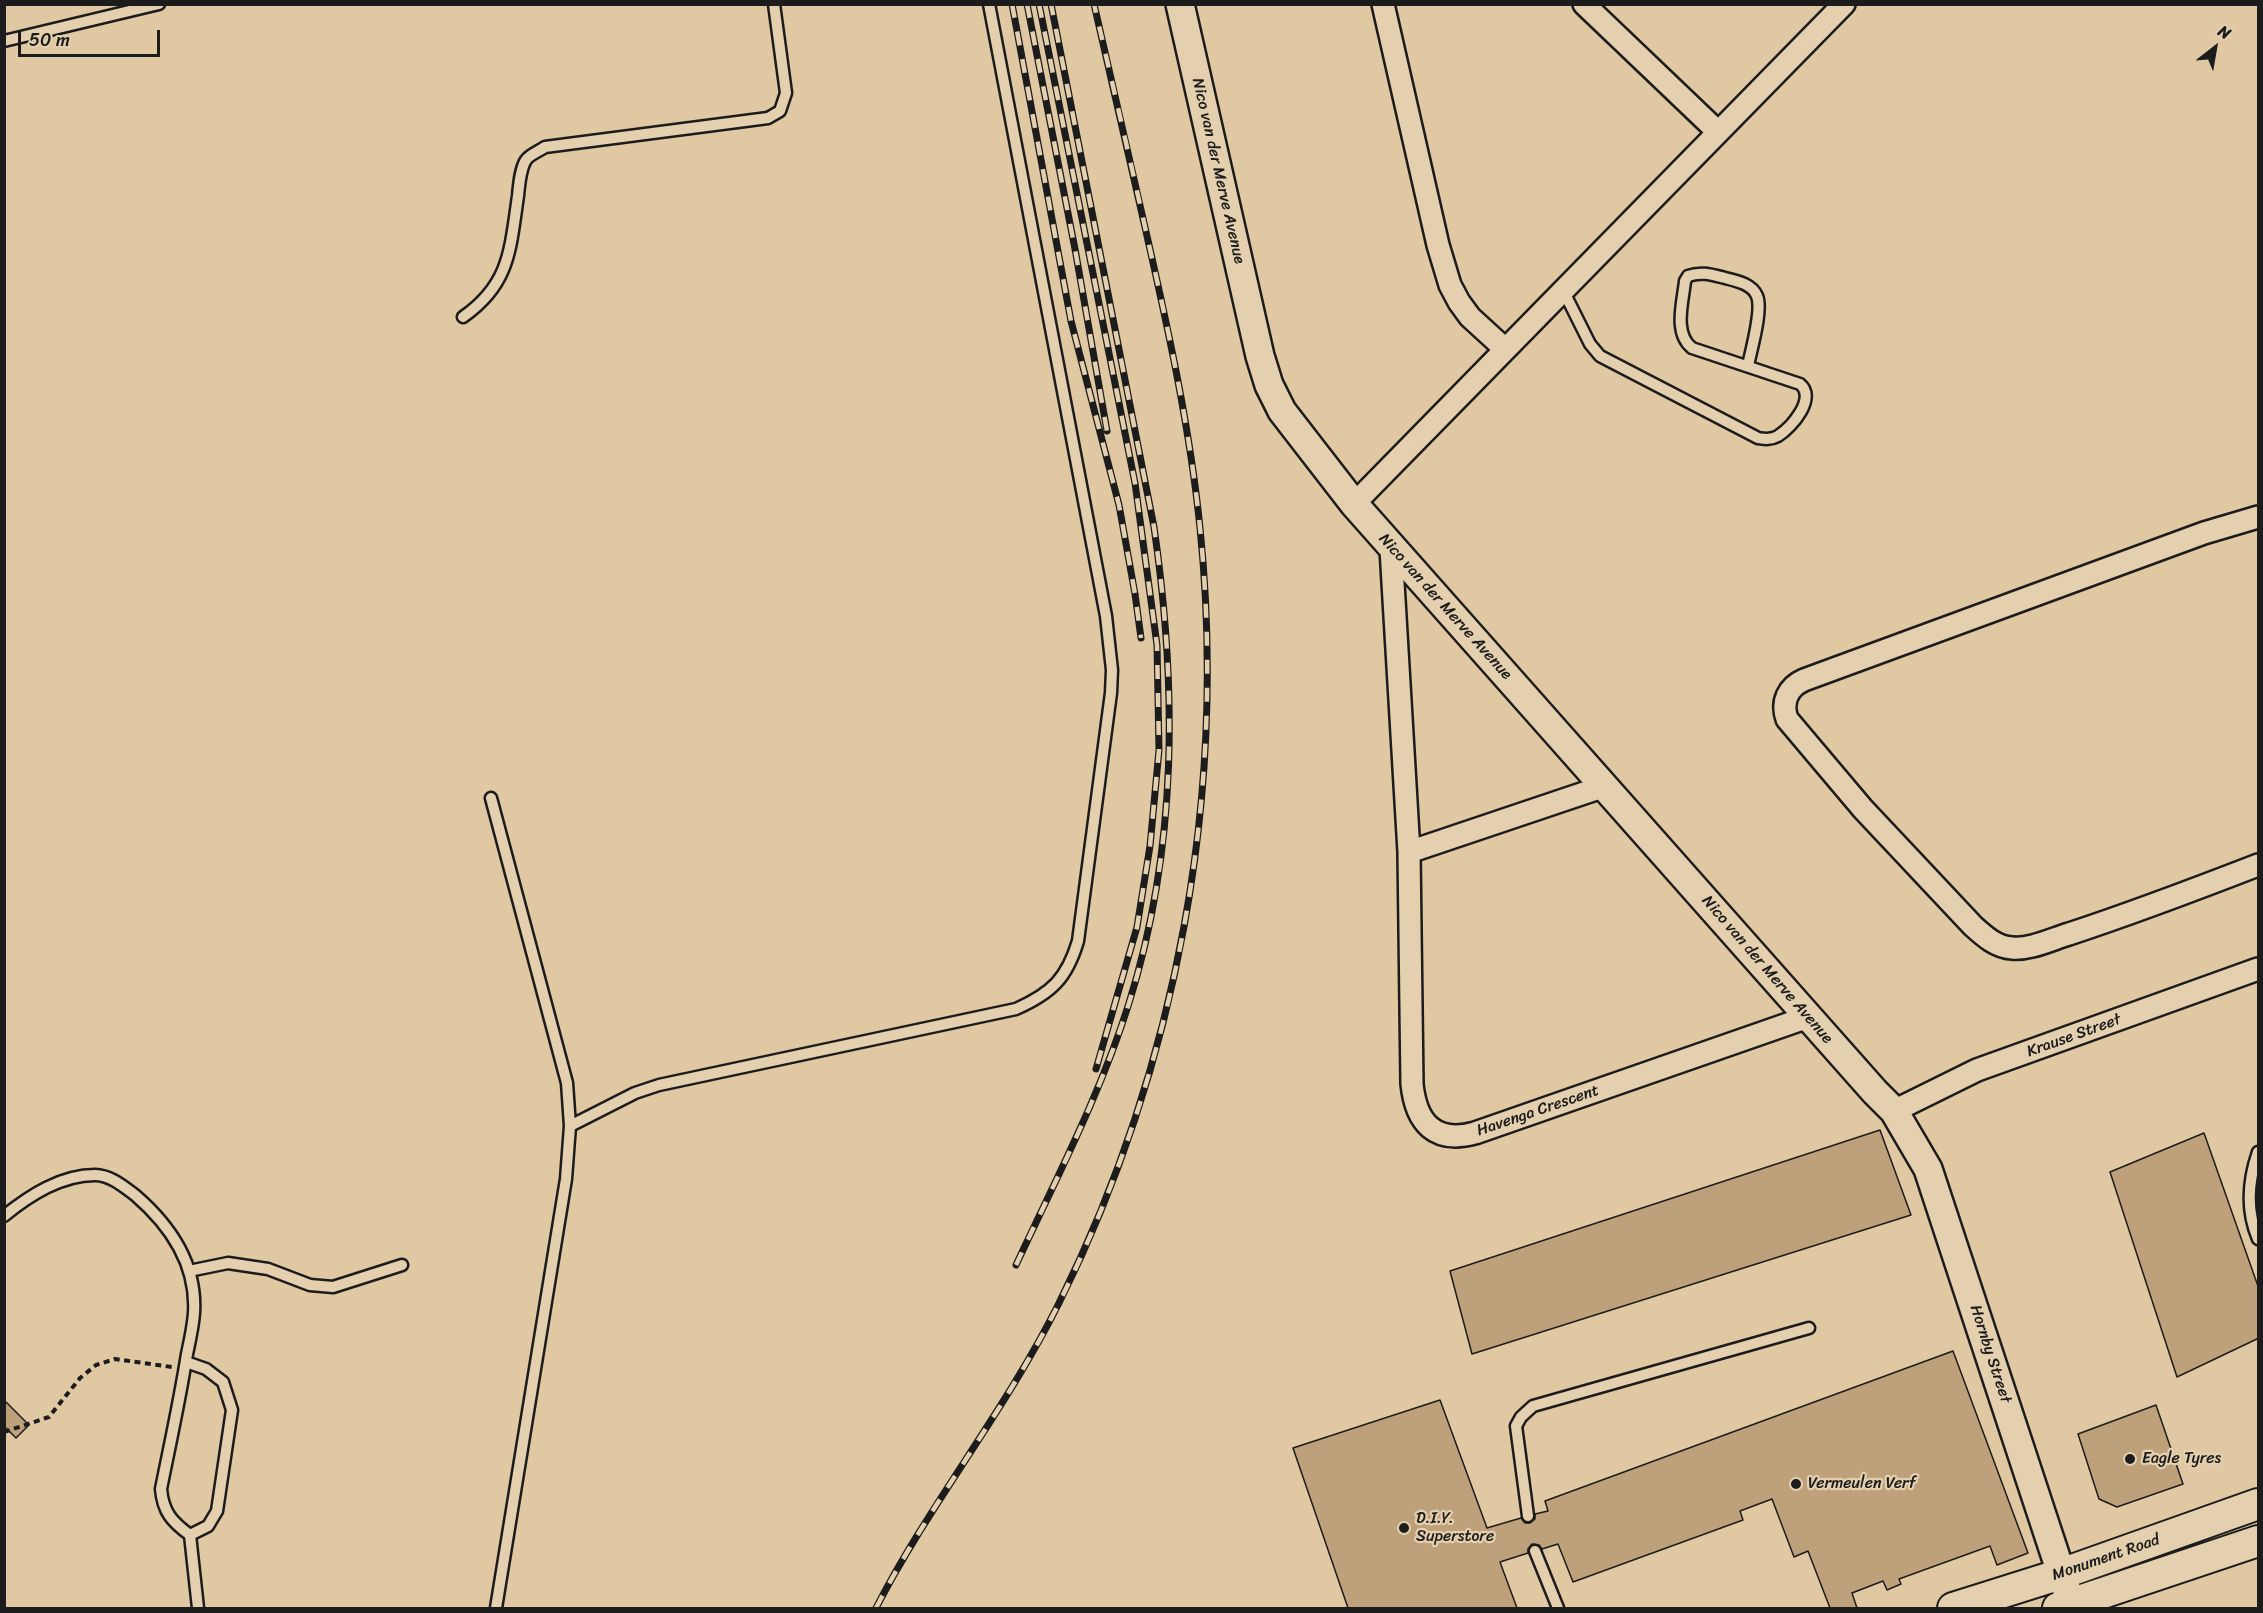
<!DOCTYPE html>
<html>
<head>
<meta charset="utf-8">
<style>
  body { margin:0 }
  #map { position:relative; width:2263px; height:1613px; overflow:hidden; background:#e0c8a3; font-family:Sriracha,sans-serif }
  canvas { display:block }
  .frame { position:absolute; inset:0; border:6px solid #1c1c1c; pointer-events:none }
  .north { position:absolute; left:2185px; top:18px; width:60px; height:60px; -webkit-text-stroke:4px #e4d0ae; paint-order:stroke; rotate:31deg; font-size:16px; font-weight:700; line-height:24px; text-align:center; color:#1c1c1c }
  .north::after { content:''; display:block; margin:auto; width:21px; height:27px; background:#1c1c1c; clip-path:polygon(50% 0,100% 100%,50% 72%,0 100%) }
  .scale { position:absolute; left:18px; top:30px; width:142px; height:27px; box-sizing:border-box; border:3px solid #1c1c1c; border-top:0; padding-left:8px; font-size:18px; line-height:21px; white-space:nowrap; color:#1c1c1c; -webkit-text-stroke:4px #e4d0ae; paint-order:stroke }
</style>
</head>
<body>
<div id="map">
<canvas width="2263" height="1613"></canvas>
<div class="frame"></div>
<div class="north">N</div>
<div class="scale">50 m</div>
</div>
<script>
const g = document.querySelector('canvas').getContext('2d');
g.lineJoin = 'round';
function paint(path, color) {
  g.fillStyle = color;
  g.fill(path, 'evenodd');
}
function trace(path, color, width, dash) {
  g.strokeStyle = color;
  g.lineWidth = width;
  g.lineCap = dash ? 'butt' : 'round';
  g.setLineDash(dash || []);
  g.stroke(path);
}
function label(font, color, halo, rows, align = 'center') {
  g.font = font + ' Sriracha,sans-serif';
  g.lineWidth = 4.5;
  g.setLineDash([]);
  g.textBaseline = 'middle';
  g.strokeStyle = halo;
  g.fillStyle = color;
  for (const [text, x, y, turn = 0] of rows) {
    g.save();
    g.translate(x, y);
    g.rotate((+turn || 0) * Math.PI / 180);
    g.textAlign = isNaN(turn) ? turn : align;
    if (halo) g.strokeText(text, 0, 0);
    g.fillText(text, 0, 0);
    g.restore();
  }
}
const building = new Path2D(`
  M 1880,1130 L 1911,1215 L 1472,1354 L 1450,1271 Z
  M 2204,1133 L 2259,1289 L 2259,1338 L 2177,1377 L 2110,1172 Z
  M 1953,1351 L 2028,1553 L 1997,1565 L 1990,1546 L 1899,1579 L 1901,1584 L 1887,1590 L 1883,1581 L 1852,1593 L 1857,1608 L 1830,1608 L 1808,1551 L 1794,1557 L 1772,1499 L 1740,1511 L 1743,1520 L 1573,1582 L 1558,1544 L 1542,1549 L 1539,1545 L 1532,1544 L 1528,1549 L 1528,1553 L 1500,1562 L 1517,1608 L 1348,1608 L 1293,1448 L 1440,1400 L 1487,1528 L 1521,1518 L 1525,1523 L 1530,1523 L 1535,1519 L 1535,1514 L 1548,1511 L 1545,1501 Z
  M 4,1400 L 29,1425 L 16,1438 L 4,1426 Z
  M 2156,1405 L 2183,1484 L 2117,1507 L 2099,1499 L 2078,1434 Z`);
paint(building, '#bea07b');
trace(building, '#1c1c1c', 1.5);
const service = new Path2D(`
  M 4,41 L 159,4
  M 1563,290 L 1590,344 L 1600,356 L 1758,438 C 1765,439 1771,440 1778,436 C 1792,427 1817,398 1800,384 L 1692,348 C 1673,333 1683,302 1685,281 L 1688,276 C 1701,271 1713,275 1725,278 C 1737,281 1752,284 1757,296 C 1763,310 1751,350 1748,366
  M 463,317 C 510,284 510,250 518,196 C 519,186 520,169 526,160 C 529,155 539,151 545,147 L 768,118 L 780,111 L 786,93 L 774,4
  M 491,798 L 567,1083 L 570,1126 L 566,1179 L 496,1608
  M 570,1126 L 635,1093 L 659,1085 L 1016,1009 C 1052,993 1067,978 1078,941 L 1111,693 L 1112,670 L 1106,616 L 989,4
  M 2258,1152 C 2248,1181 2246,1211 2258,1239
  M 4,1216 C 30,1195 61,1175 95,1175 C 110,1175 123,1186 135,1195 C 171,1226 197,1264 194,1313 C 193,1327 190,1340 187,1354 C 180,1399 170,1444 161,1489 C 163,1512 172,1522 190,1535 L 198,1608
  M 189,1271 L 228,1263 L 268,1269 L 310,1285 L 333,1287 L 402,1265
  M 186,1362 L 206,1369 L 223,1382 L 232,1410 L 217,1511 L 208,1526 L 190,1535
  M 1528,1516 L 1516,1426 L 1521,1417 L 1533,1406 L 1809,1328
  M 1535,1551 L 1558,1608`);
const minor = new Path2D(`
  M 1383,4 L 1438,245 L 1450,285 L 1459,302 L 1470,317 L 1505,349
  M 1584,4 L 1718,132
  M 1354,504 L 1844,4
  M 2258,517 L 2204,533 L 1804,680 C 1788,687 1781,702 1787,719 L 1863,809 L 1973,926 C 1984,936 1996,947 2012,948 C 2030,950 2052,939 2069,934 C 2133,913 2196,889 2258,865
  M 1391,549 L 1409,852
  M 1605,786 L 1409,852 L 1412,1084 C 1416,1123 1435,1144 1475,1133 L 1808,1017
  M 1894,1111 L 1977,1070 L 2258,969`);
const tertiary = new Path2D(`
  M 1180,4 L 1260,356 L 1269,385 L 1282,411 L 1354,504 L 1875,1092 L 1894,1111 L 1928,1169 L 2068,1594`);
const secondary = new Path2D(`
  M 1953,1608 L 2061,1574 L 2258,1504
  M 2058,1608 L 2258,1541`);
trace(service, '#1c1c1c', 15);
trace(minor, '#1c1c1c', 26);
trace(tertiary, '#1c1c1c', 32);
trace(secondary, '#1c1c1c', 34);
trace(new Path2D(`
  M 4,1432 L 49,1417 L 80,1378 L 96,1365 L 115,1359 L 172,1367`), '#1c1c1c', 4, [6, 4.5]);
trace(service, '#e4d0ae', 10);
trace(minor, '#e4d0ae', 21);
trace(tertiary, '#e4d0ae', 27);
trace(secondary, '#e4d0ae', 30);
const rail = new Path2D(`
  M 1012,4 L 1071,321 L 1119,505 L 1135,594 L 1141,638
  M 1027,4 L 1075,249 L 1107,431
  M 1039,4 L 1135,483 L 1157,645 L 1159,750 L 1150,846 L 1137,927 L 1096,1069
  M 1016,1265 C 1056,1179 1101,1093 1129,1003 C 1178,847 1177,686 1154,527 L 1051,4
  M 876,1608 C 930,1503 1006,1410 1059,1303 C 1178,1064 1227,793 1200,528 C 1190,429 1169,333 1147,236 C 1130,159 1112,82 1094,4`);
trace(rail, '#1c1c1c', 7);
trace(rail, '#e4d0ae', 4.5, [14]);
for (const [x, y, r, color] of [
  [2130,1459,6,"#1c1c1c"],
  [1796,1484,6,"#1c1c1c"],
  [1404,1528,6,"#1c1c1c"]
]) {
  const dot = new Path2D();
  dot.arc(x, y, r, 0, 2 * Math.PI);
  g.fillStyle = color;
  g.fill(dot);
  trace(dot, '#e4d0ae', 2);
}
label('16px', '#1c1c1c', '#e4d0ae', [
  ["Nico van der Merve Avenue",1218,171,77],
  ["Nico van der Merve Avenue",1445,607,48],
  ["Nico van der Merve Avenue",1767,970,49],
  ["Krause Street",2074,1036,-20],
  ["Havenga Crescent",1538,1111,-19],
  ["Hornby Street",1990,1354,72],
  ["Monument Road",2106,1558,-19]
]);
label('16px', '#1c1c1c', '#e4d0ae', [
  ["Eagle Tyres",2142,1459],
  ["Vermeulen Verf",1808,1484],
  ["D.I.Y.",1416,1519],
  ["Superstore",1416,1537]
], 'left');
</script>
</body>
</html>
